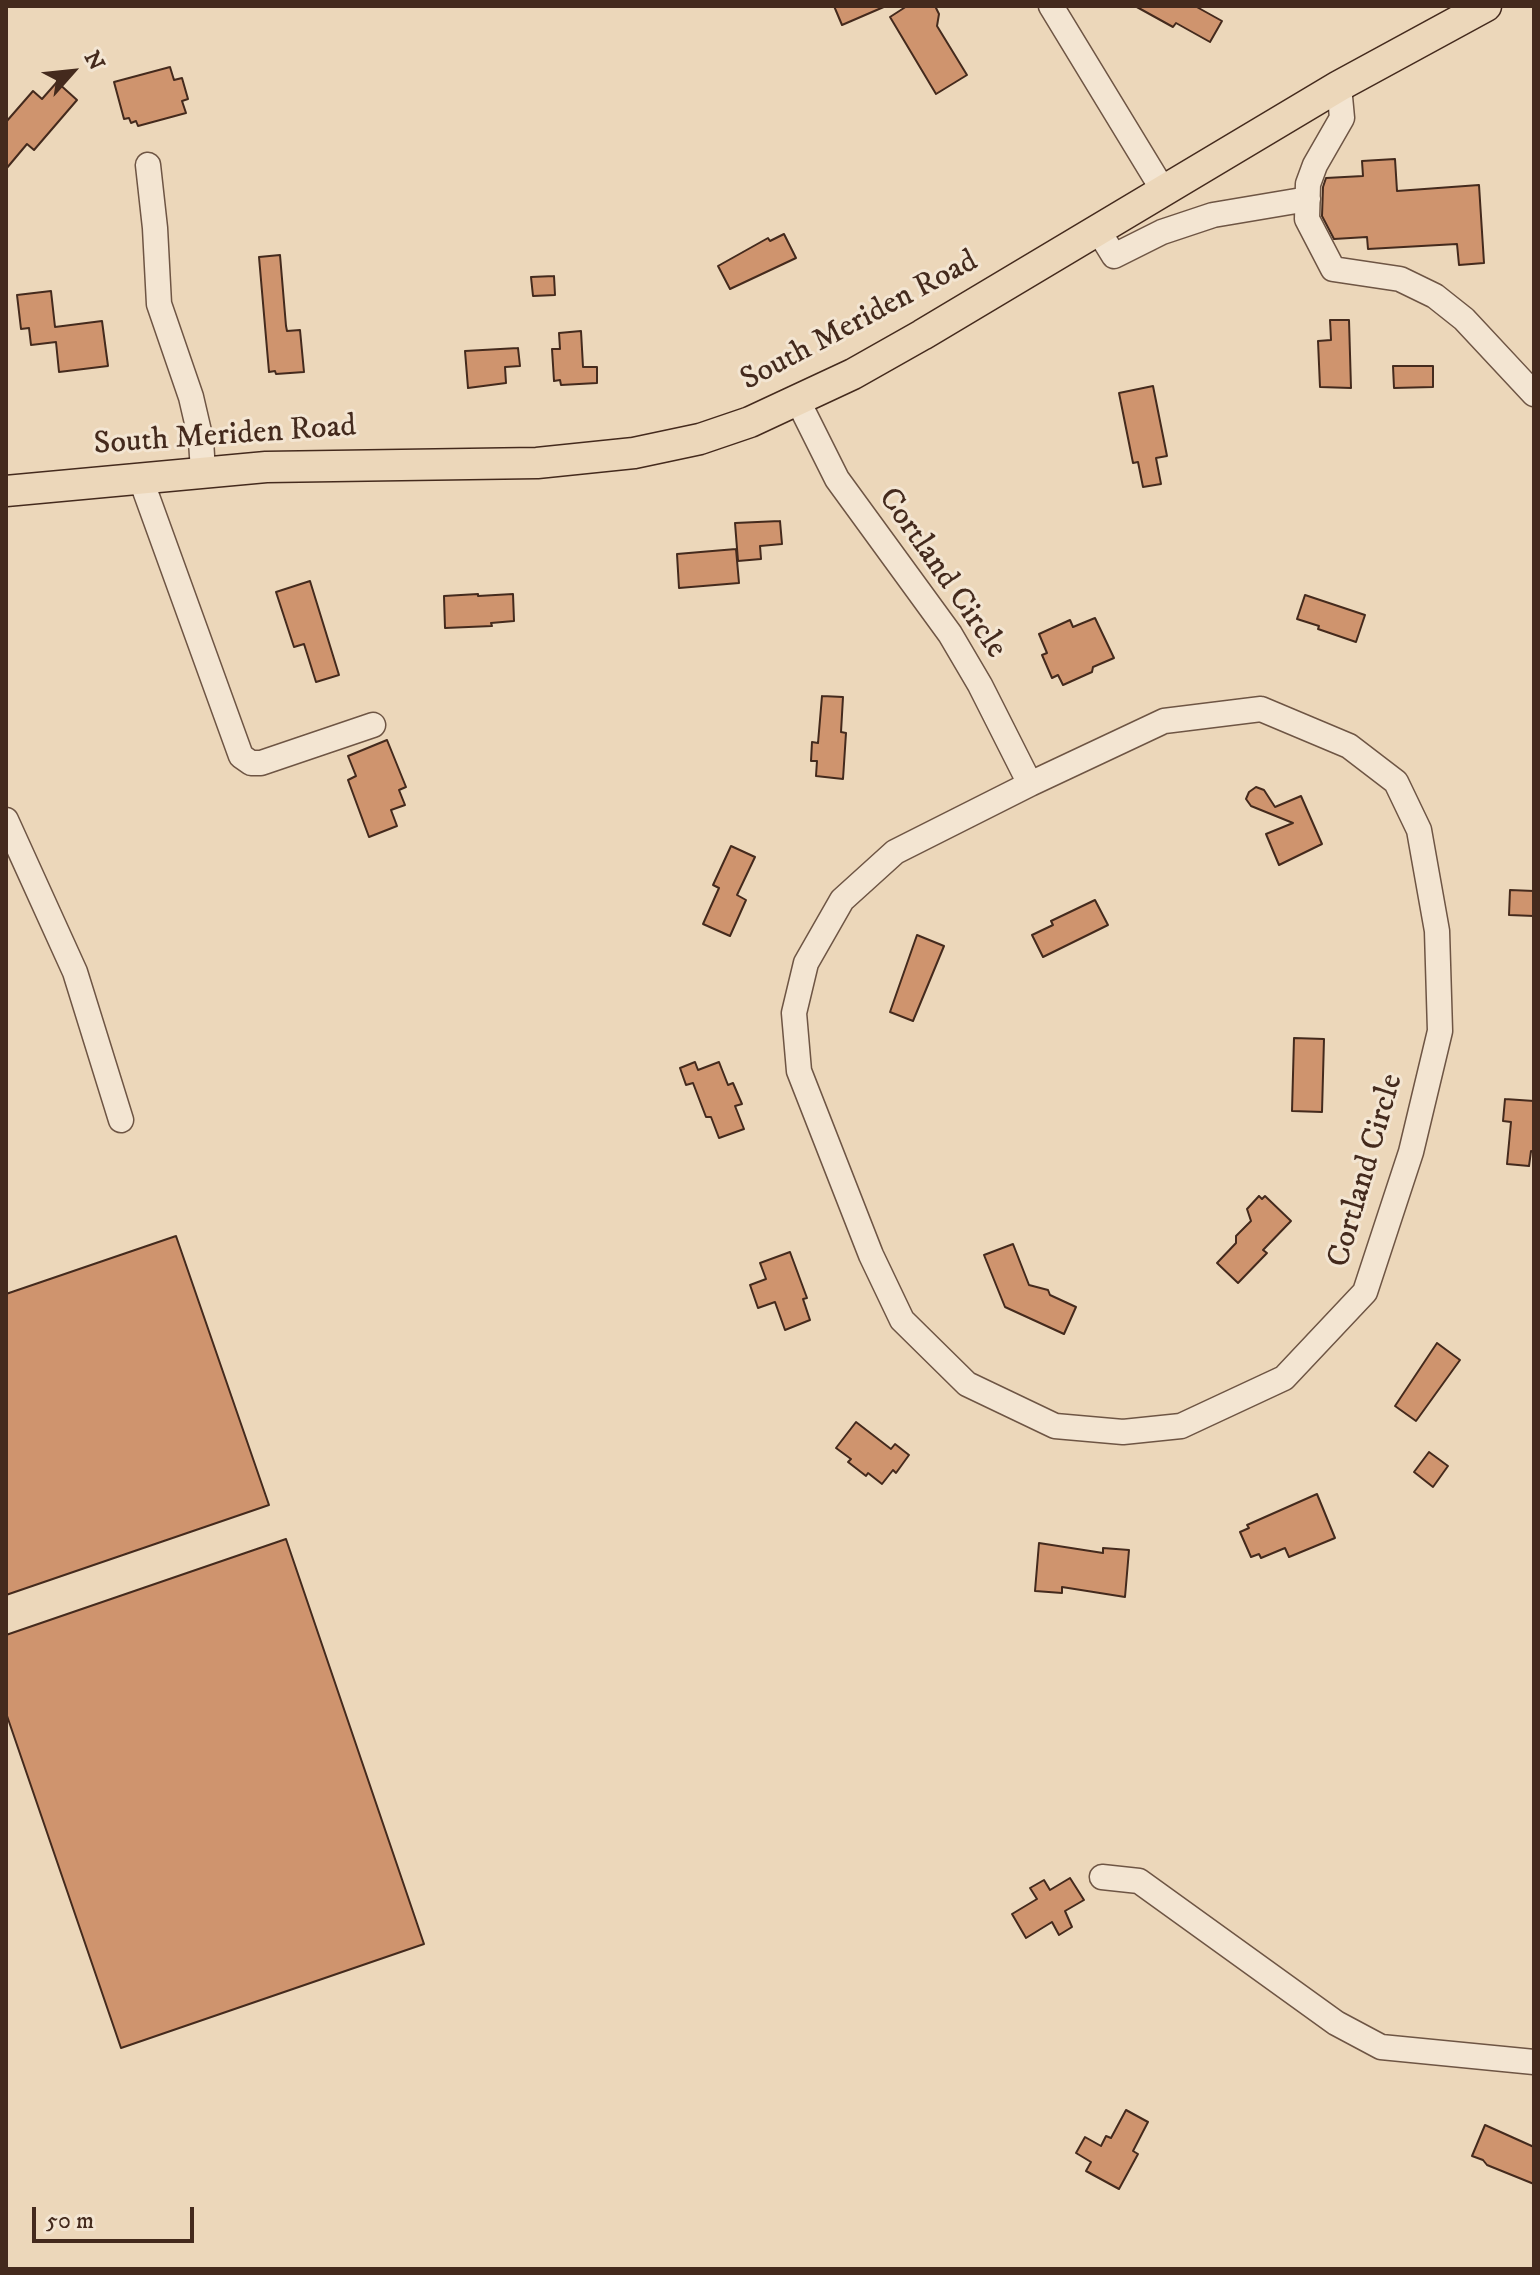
<!DOCTYPE html>
<style>
body{margin:0}
#map{position:relative;width:1540px;height:2275px;overflow:hidden;background:#ecd7ba;font-family:"IM FELL DW Pica",serif}
canvas{display:block}
.frame{position:absolute;inset:0;border:8px solid #442a1d;pointer-events:none}
.north{position:absolute;left:32px;top:32px;width:80px;height:80px;-webkit-text-stroke:6px #f3e5d2;paint-order:stroke;rotate:63deg;font-size:22px;font-weight:700;line-height:32px;text-align:center;color:#442a1d}
.north::after{content:'';display:block;margin:auto;width:28px;height:36px;background:#442a1d;clip-path:polygon(50% 0,100% 100%,50% 72%,0 100%)}
.scale{position:absolute;left:32px;top:2207px;width:162px;height:36px;box-sizing:border-box;border:4px solid #442a1d;border-top:0;padding-left:10px;font-size:24px;line-height:28px;white-space:nowrap;color:#442a1d;-webkit-text-stroke:6px #f3e5d2;paint-order:stroke}
</style>
<div id="map">
<canvas width="1540" height="2275"></canvas>
<div class="frame"></div>
<div class="north">N</div>
<div class="scale">50 m</div>
</div>
<script>
const g = document.querySelector('canvas').getContext('2d');
g.lineJoin = 'round';
function fillPath(path, color) { g.fillStyle = color; g.fill(path, 'evenodd'); }
const toPath = rows => new Path2D(rows.map(r => 'M' + r).join(''));
function strokePath(path, color, width, dash) { g.strokeStyle = color; g.lineWidth = width; g.lineCap = dash ? 'butt' : 'round'; g.setLineDash(dash || []); g.stroke(path); }
function write(font, color, halo, rows, align = 'center') {
  g.font = font + ' "IM FELL DW Pica",serif'; g.lineWidth = 6; g.setLineDash([]); g.textBaseline = 'middle'; g.strokeStyle = halo; g.fillStyle = color; for (const [text, x, y, turn = 0] of rows) {
    g.save(); g.translate(x, y); g.rotate((+turn || 0) * Math.PI / 180); g.textAlign = isNaN(turn) ? turn : align; if (halo) g.strokeText(text, 0, 0); g.fillText(text, 0, 0); g.restore();
  }
}
const building = toPath([
 [834,6,886,6,842,25,834,6],
 [907,6,935,6,939,14,937,26,967,75,936,94,890,17,907,6],
 [1135,6,1195,6,1222,21,1210,42,1176,23,1173,27,1135,6],
 [170,67,174,80,182,78,188,99,182,101,186,113,138,126,136,121,131,123,129,118,124,119,114,82,170,67],
 [57,82,77,100,34,150,27,144,6,169,6,122,33,91,42,99,57,82],
 [1395,159,1397,191,1479,185,1484,263,1459,265,1457,244,1368,249,1367,237,1334,239,1322,216,1323,187,1326,178,1363,176,1362,161,1395,159],
 [784,234,796,258,730,289,718,266,768,238,770,241,784,234],
 [280,255,286,326,287,331,300,330,304,372,276,374,275,371,269,372,259,257,280,255],
 [554,276,555,295,533,296,531,277,554,276],
 [51,291,55,327,102,321,108,366,59,372,56,342,31,345,29,328,21,329,17,295,51,291],
 [1330,320,1349,320,1351,388,1320,387,1318,341,1331,340,1330,320],
 [581,331,583,367,597,367,597,383,561,385,560,380,554,381,552,349,560,349,559,333,581,331],
 [518,348,520,366,505,367,506,383,468,388,465,351,518,348],
 [1393,366,1433,366,1433,387,1394,388,1393,366],
 [1153,386,1167,456,1156,458,1161,484,1143,487,1138,462,1133,463,1119,393,1153,386],
 [780,521,782,544,760,546,761,559,738,561,735,523,780,521],
 [736,549,739,583,679,588,677,554,736,549],
 [310,581,339,675,316,682,304,644,294,647,276,592,310,581],
 [478,594,478,596,513,594,514,621,491,623,492,626,445,628,444,596,478,594],
 [1305,595,1365,615,1356,642,1318,629,1319,626,1297,619,1305,595],
 [1095,618,1114,658,1093,667,1092,672,1063,685,1058,675,1052,678,1042,655,1047,653,1039,634,1070,620,1073,627,1095,618],
 [822,696,843,697,841,732,846,733,843,779,816,776,817,761,811,761,812,742,818,743,822,696],
 [387,740,406,787,399,790,405,805,391,810,397,826,369,837,348,780,356,776,348,756,387,740],
 [1256,787,1264,790,1275,807,1301,796,1322,844,1279,865,1266,834,1293,823,1251,806,1246,799,1249,792,1256,787],
 [731,846,755,857,737,895,746,900,730,936,703,924,719,888,713,885,731,846],
 [1510,890,1534,891,1534,916,1509,915,1510,890],
 [1095,900,1108,925,1043,957,1032,935,1053,925,1051,921,1095,900],
 [917,935,944,946,913,1021,890,1012,917,935],
 [1294,1038,1324,1039,1322,1112,1292,1111,1294,1038],
 [695,1062,698,1070,719,1062,728,1085,733,1083,742,1104,735,1106,744,1129,719,1138,711,1117,706,1117,693,1083,686,1085,680,1068,695,1062],
 [1505,1099,1534,1101,1534,1152,1531,1151,1529,1166,1507,1164,1511,1122,1503,1121,1505,1099],
 [1259,1196,1262,1199,1265,1196,1291,1221,1263,1250,1267,1253,1238,1283,1217,1263,1236,1243,1236,1236,1251,1221,1247,1209,1259,1196],
 [176,1236,269,1505,6,1595,6,1294,176,1236],
 [1013,1244,1029,1285,1048,1290,1050,1295,1076,1307,1064,1334,1005,1307,984,1255,1013,1244],
 [790,1252,807,1298,803,1299,810,1320,785,1330,775,1302,758,1308,750,1285,766,1279,760,1263,790,1252],
 [1437,1343,1460,1360,1416,1421,1395,1406,1437,1343],
 [856,1422,891,1449,895,1444,909,1455,896,1473,893,1470,882,1484,868,1473,866,1476,848,1462,851,1459,836,1448,856,1422],
 [1429,1452,1448,1466,1433,1487,1414,1472,1429,1452],
 [1317,1494,1335,1538,1289,1557,1285,1548,1261,1558,1259,1554,1251,1557,1240,1532,1249,1528,1247,1525,1317,1494],
 [286,1539,424,1944,121,2048,6,1713,6,1635,286,1539],
 [1039,1543,1103,1553,1103,1548,1129,1550,1125,1597,1062,1587,1062,1593,1035,1591,1039,1543],
 [1070,1878,1084,1900,1065,1911,1072,1927,1059,1935,1052,1922,1026,1938,1012,1914,1037,1899,1030,1888,1044,1880,1050,1890,1070,1878],
 [1126,2110,1148,2122,1133,2151,1138,2154,1119,2189,1086,2171,1091,2162,1076,2153,1085,2137,1101,2146,1106,2136,1111,2138,1126,2110],
 [1485,2125,1534,2147,1534,2184,1487,2165,1483,2160,1472,2156,1485,2125]
]);
fillPath(building, '#cf946e');
strokePath(building, '#442a1d', 2);
const minor = toPath([
 [1051,6,1163,190],
 [1339,86,1342,118,1315,165,1308,184,1307,219,1333,269,1400,279,1435,296,1464,319,1534,394],
 [148,165,155,228,159,304,191,397,201,440,203,472],
 [1098,230,1114,256,1162,232,1213,215,1308,199],
 [798,401,837,479,950,634,980,685,1030,784],
 [140,477,241,756,251,763,261,763,373,725],
 [1261,709,1349,746,1396,782,1419,830,1437,931,1440,1031,1411,1152,1365,1292,1284,1378,1181,1426,1123,1432,1055,1426,967,1384,902,1320,871,1255,799,1071,794,1013,806,963,842,900,895,852,1030,784,1164,721,1261,709],
 [6,820,75,972,121,1120],
 [1102,1877,1139,1881,1336,2023,1381,2047,1534,2062]
]);
const major = toPath([
 [6,491,266,467,537,463,634,453,700,439,750,422,853,374,922,335,1339,86,1486,6]
]);
strokePath(minor, '#6e5544', 27);
strokePath(major, '#442a1d', 33);
strokePath(minor, '#f3e5d2', 24);
strokePath(major, '#ecd7ba', 30);
write('32px', '#442a1d', '#f3e5d2', [
 ["South Meriden Road",860,322,-28],
 ["South Meriden Road",225,437,-4],
 ["Cortland Circle",941,574,55],
 ["Cortland Circle",1367,1171,-74]
]);
</script>
